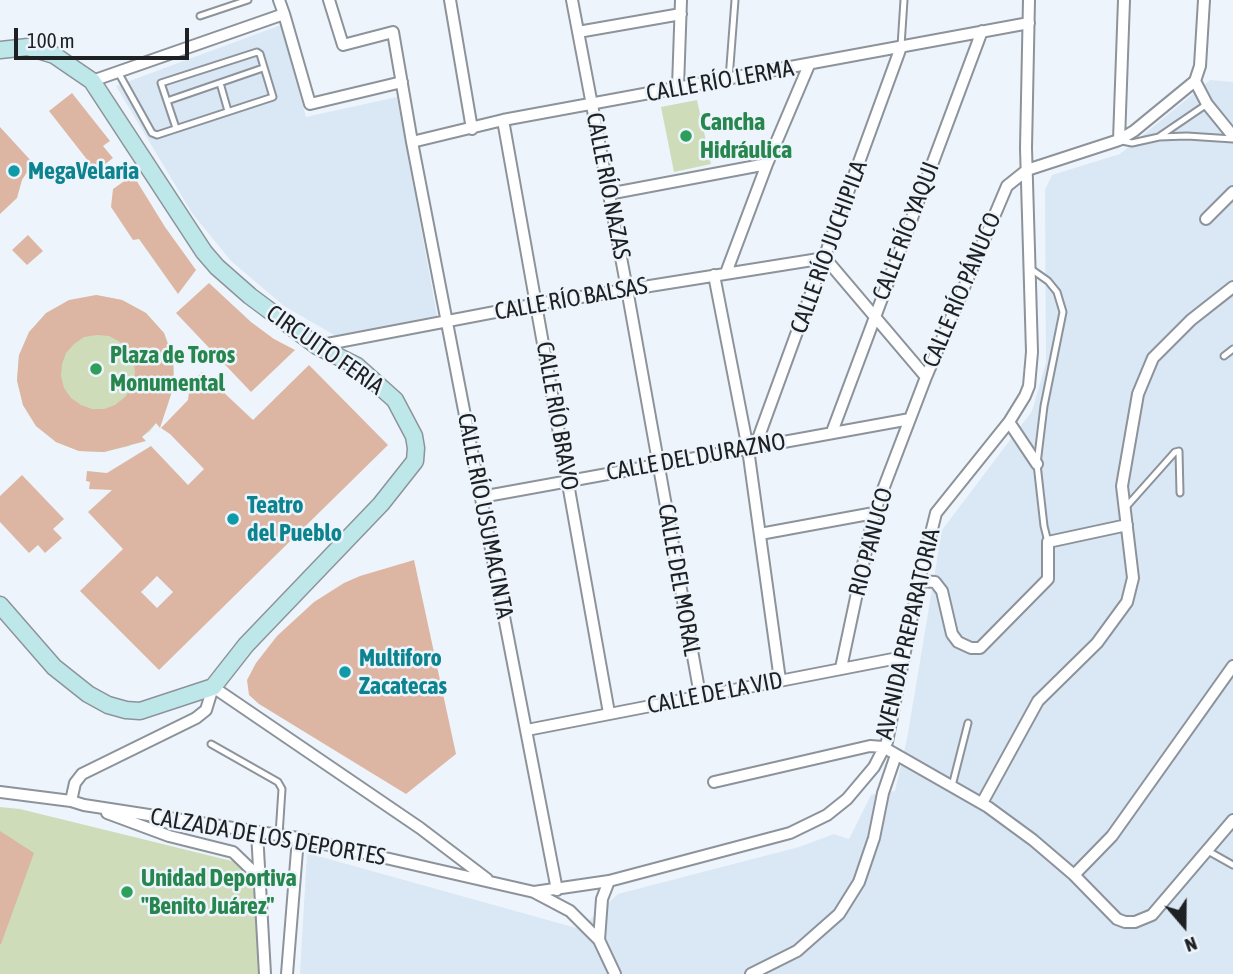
<!DOCTYPE html>
<meta charset="utf-8">
<style>
body{margin:0}
#map{position:relative;width:1233px;height:974px;overflow:hidden;background:#edf4fc;font-family:"Asap Condensed",sans-serif}
canvas{display:block}
.north{position:absolute;left:1149px;top:890px;width:70px;height:70px;-webkit-text-stroke:5px #edf4fc;paint-order:stroke;rotate:160deg;font-size:19px;font-weight:700;line-height:28px;text-align:center;color:#1e2123}
.north::after{content:'';display:block;margin:auto;width:24px;height:32px;background:#1e2123;clip-path:polygon(50% 0,100% 100%,50% 72%,0 100%)}
.scale{position:absolute;left:14px;top:28px;width:175px;height:32px;box-sizing:border-box;border:4px solid #1e2123;border-top:0;padding-left:9px;font-size:21px;line-height:24px;white-space:nowrap;color:#1e2123;-webkit-text-stroke:5px #edf4fc;paint-order:stroke}
</style>
<div id="map">
<canvas width="1233" height="974"></canvas>
<div class="north">N</div>
<div class="scale">100 m</div>
</div>
<script>
const g = document.querySelector('canvas').getContext('2d');
g.lineJoin = 'round';
function fillPath(path, color) { g.fillStyle = color; g.fill(path, 'evenodd'); }
const toPath = rows => new Path2D(rows.map(r => 'M' + r).join(''));
function strokePath(path, color, width, dash) { g.strokeStyle = color; g.lineWidth = width; g.lineCap = dash ? 'butt' : 'round'; g.setLineDash(dash || []); g.stroke(path); }
function write(font, color, halo, rows, align = 'center') {
  g.font = font + ' "Asap Condensed",sans-serif'; g.lineWidth = 5; g.setLineDash([]); g.textBaseline = 'middle'; g.strokeStyle = halo; g.fillStyle = color; for (const [text, x, y, turn = 0] of rows) {
    g.save(); g.translate(x, y); g.rotate((+turn || 0) * Math.PI / 180); g.textAlign = isNaN(turn) ? turn : align; if (halo) g.strokeText(text, 0, 0); g.fillText(text, 0, 0); g.restore();
  }
}
fillPath(toPath([
 [281,25,306,117,397,97,437,316,336,336,284,306,231,261,192,213,116,86],
 [1210,80,1233,82,1233,974,300,974,307,853,580,929,618,894,799,847,834,834,849,839,871,795,895,791,907,739,942,530,1032,411,1046,363,1045,190,1052,175,1120,154]
]), '#dae7f4');
fillPath(toPath([
 [697,100,711,164,674,172,661,107],
 [96,295,122,300,146,313,164,333,173,358,174,385,166,410,150,431,129,446,104,452,79,451,56,442,36,426,23,405,17,381,19,355],
 [0,807,20,809,244,864,248,872,256,898,259,974,0,974]
]), '#cedcba');
fillPath(toPath([
 [72,93,110,141,103,146,113,158,96,171,49,111],
 [0,127,33,163,22,180,17,198,0,214],
 [133,175,165,227,196,270,178,294,139,239,133,240,111,207,113,189],
 [28,235,43,251,27,265,12,250],
 [209,283,251,322,274,339,295,350,251,392,176,313],
 [96,295,122,300,146,313,164,333,173,358,174,385,160,428,156,423,142,437,146,441,104,452,79,451,56,442,36,426,23,405,17,380,19,355,29,332,46,313,69,300],
 [97,335,109,336,120,342,129,351,134,362,135,374,132,387,125,397,115,405,104,409,92,409,81,405,71,398,64,388,61,376,62,364,66,353,74,344,84,337],
 [309,365,388,445,159,670,80,591,123,549,88,512,112,490,89,489,90,482,86,481,87,471,107,473,151,446,188,485,204,469,170,434,161,428,188,400,190,385,202,372,253,420],
 [157,576,173,592,157,608,141,592],
 [22,475,64,519,53,529,62,538,45,553,38,545,29,553,0,522,0,496],
 [414,560,456,754,406,794,259,704,249,695,247,680,256,663,277,636,314,602,344,583,360,576],
 [0,831,34,853,1,944,0,944]
]), '#dcb6a3');
const lane = toPath([
 [200,16,248,0],
 [901,46,904,0],
 [118,72,152,133,157,135,273,97,260,54,257,52,161,83,176,128],
 [729,79,735,0],
 [220,83,228,111],
 [167,101,263,68],
 [1160,136,1207,104],
 [1122,141,1132,143,1159,137,1187,136,1233,139],
 [1031,269,1048,281,1057,292,1063,312,1044,406,1037,464,1044,526,1048,542],
 [1224,356,1233,349],
 [1126,507,1175,452,1179,451,1180,493],
 [211,744,278,782,282,789,279,835],
 [952,786,968,723],
 [1208,851,1233,865]
]);
const street = toPath([
 [279,0,284,14],
 [329,0,343,45,393,32,412,142,557,890],
 [450,0,472,129],
 [572,0,627,289,700,695],
 [578,32,681,14],
 [92,81,284,14,310,104,402,82],
 [1195,81,1200,66,1204,0],
 [1195,81,1207,104,1233,136],
 [678,87,681,0],
 [503,120,609,713],
 [1119,140,1124,0],
 [412,142,503,120,1029,23],
 [608,194,767,164],
 [1206,219,1233,192],
 [726,273,767,164,809,65],
 [714,275,748,449,780,680],
 [317,346,537,304,825,258,926,377],
 [1009,422,1037,464],
 [832,432,982,31],
 [755,447,901,47],
 [481,497,910,419],
 [760,534,874,513],
 [919,581,935,582,942,591,952,634,958,642,971,648,980,648,1048,579,1048,542,1127,525],
 [841,668,874,513,926,377,1007,186,1027,170,1119,140,1134,131,1195,81],
 [527,730,903,657],
 [714,782,870,746,883,747,988,807,1033,840,1074,875,1117,919,1125,922,1135,922,1152,915,1233,820],
 [0,792,71,801,84,805,298,838,534,892,570,911,599,940,615,974],
 [71,801,75,783,82,774,196,718,206,710,213,687,420,828,487,879],
 [982,803,1038,701,1097,643,1127,602,1133,578,1122,486,1138,394,1153,358,1191,320,1233,287],
 [107,813,169,836,233,852,260,878],
 [257,832,265,974],
 [1074,875,1112,836,1233,666],
 [534,892,609,881,790,833,827,815,847,799,874,767,887,742,919,581,936,513,1009,422,1025,396,1029,386,1032,352,1026,148,1029,0],
 [599,940,602,899,609,881],
 [287,974,298,838],
 [751,974,797,951,839,914,859,882,874,838,883,793,896,755]
]);
const secondary = toPath([
 [0,50,28,47,54,55,92,81,204,252,217,267,250,296,317,346,357,366,395,400,414,436,416,448,415,461,381,504,246,645,213,687,140,711,126,710,108,705,88,694,54,667,0,605]
]);
strokePath(lane, '#8d939a', 9);
strokePath(street, '#8d939a', 14);
strokePath(secondary, '#8d939a', 19);
strokePath(lane, '#fff', 5);
strokePath(street, '#fff', 10);
strokePath(secondary, '#bee7ea', 16);
for (const [x, y, r, color] of [
 [686,136,7,"#2e9e5b"],
 [14,171,7,"#0f9aa8"],
 [96,369,7,"#2e9e5b"],
 [233,519,7,"#0f9aa8"],
 [345,672,7,"#0f9aa8"],
 [127,892,7,"#2e9e5b"]
]) { const dot = new Path2D(); dot.arc(x, y, r, 0, 2 * Math.PI); g.fillStyle = color; g.fill(dot); strokePath(dot, '#edf4fc', 2.5); }
write('24px', '#1e2123', '#edf4fc', [
 ["CALLE RÍO LERMA",720,81,-10],
 ["CALLE RÍO NAZAS",608,186,79],
 ["CALLE RÍO YAQUI",906,231,-69],
 ["CALLE RÍO JUCHIPILA",829,247,-70],
 ["CALLE RÍO PÁNUCO",962,290,-67],
 ["CALLE RÍO BALSAS",571,299,-10],
 ["CIRCUITO FERIA",325,350,35],
 ["CALLE RÍO BRAVO",557,416,80],
 ["CALLE DEL DURAZNO",696,457,-10],
 ["CALLE RÍO USUMACINTA",485,516,79],
 ["RIO PANUCO",871,542,-75],
 ["CALLE DEL MORAL",679,580,80],
 ["AVENIDA PREPARATORIA",908,634,-77],
 ["CALLE DE LA VID",715,693,-11],
 ["CALZADA DE LOS DEPORTES",268,837,10]
]);
write('bold 24px', '#27864d', '#edf4fc', [
 ["Cancha",700,122],
 ["Hidráulica",700,150],
 ["Plaza de Toros",110,355],
 ["Monumental",110,383],
 ["Unidad Deportiva",141,878],
 ["\"Benito Juárez\"",141,906]
], 'left');
write('bold 24px', '#0d838f', '#edf4fc', [
 ["MegaVelaria",28,171],
 ["Teatro",247,505],
 ["del Pueblo",247,533],
 ["Multiforo",359,658],
 ["Zacatecas",359,686]
], 'left');
</script>
